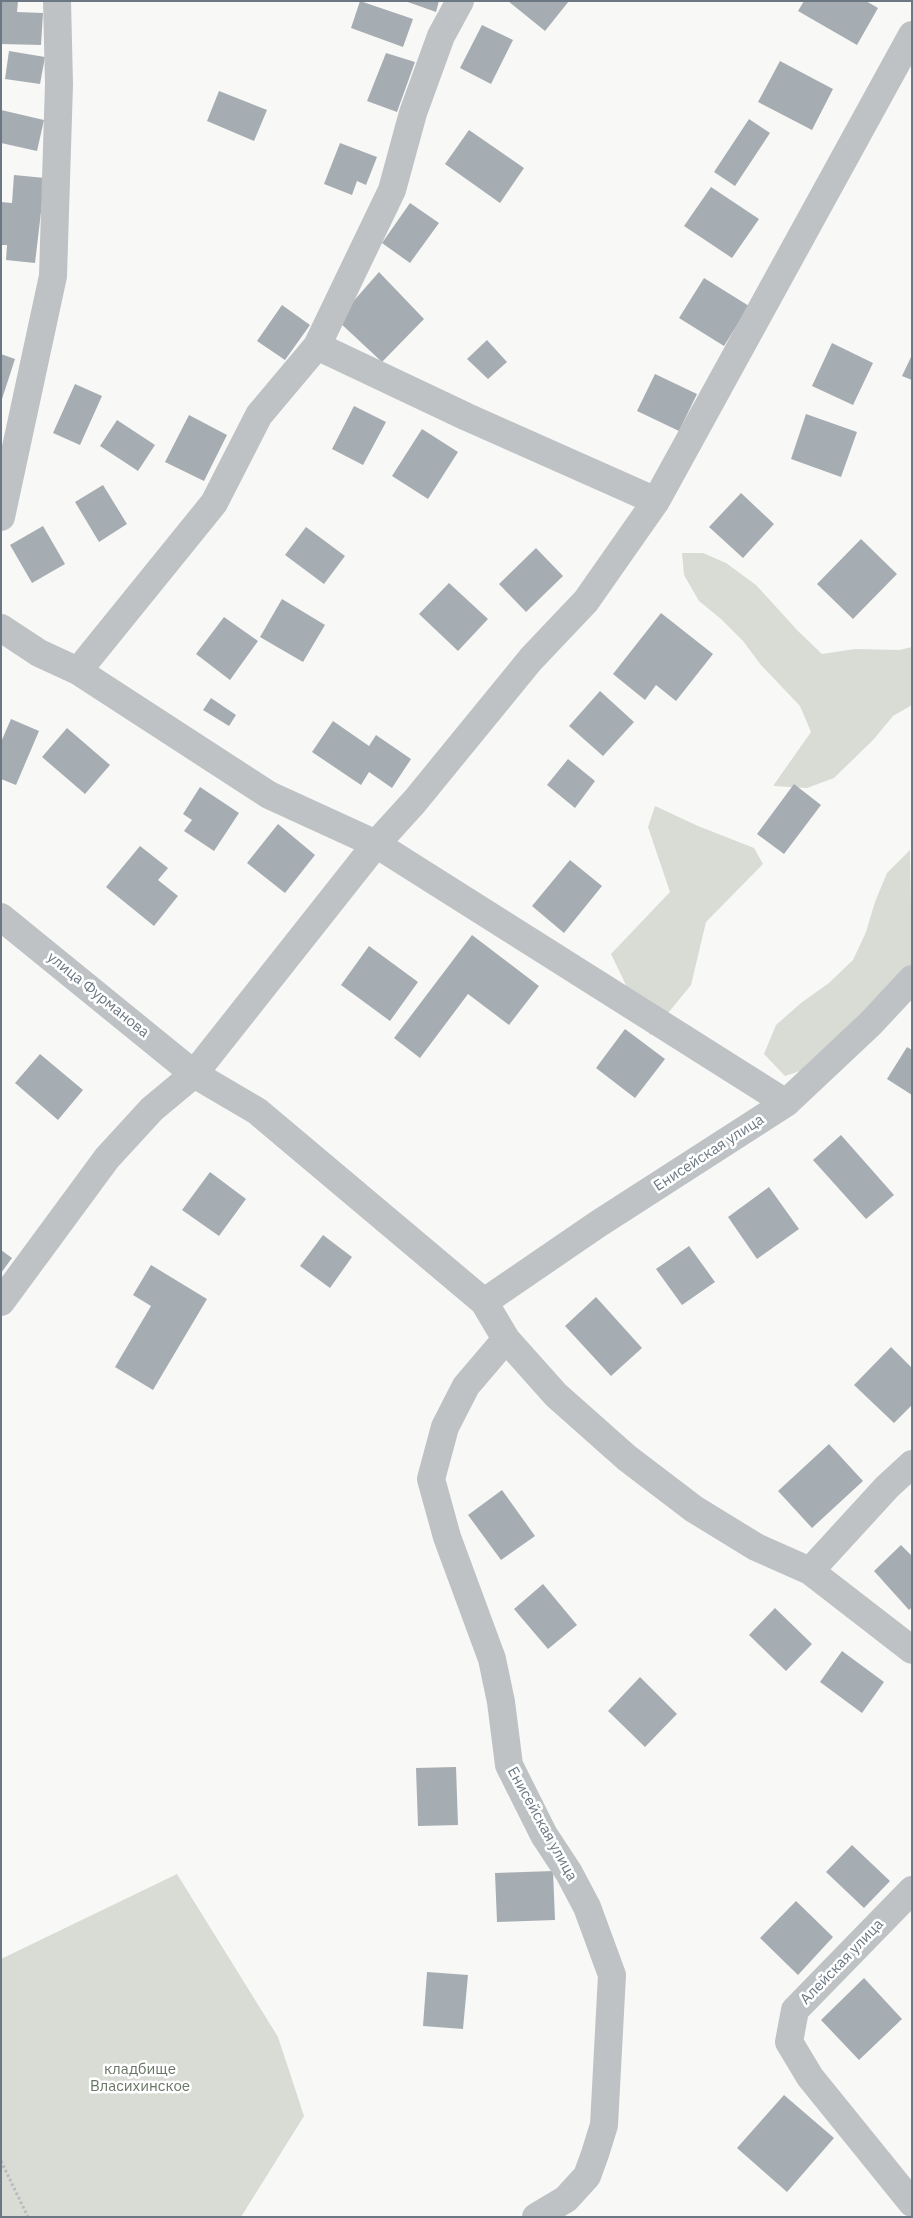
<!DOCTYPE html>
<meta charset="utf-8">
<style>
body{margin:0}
#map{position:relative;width:913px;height:2218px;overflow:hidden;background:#f8f8f6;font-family:"IBM Plex Sans",sans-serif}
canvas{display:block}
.frame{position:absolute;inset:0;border:2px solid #6b7883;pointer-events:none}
</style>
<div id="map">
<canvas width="913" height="2218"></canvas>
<div class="frame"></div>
</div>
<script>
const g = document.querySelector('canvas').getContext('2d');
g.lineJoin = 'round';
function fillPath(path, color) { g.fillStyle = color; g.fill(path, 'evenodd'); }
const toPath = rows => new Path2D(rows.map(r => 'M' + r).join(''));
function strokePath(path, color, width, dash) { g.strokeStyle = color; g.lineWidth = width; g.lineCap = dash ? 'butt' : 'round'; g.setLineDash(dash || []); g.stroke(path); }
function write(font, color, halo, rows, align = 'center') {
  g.font = font + ' "IBM Plex Sans",sans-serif'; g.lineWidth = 5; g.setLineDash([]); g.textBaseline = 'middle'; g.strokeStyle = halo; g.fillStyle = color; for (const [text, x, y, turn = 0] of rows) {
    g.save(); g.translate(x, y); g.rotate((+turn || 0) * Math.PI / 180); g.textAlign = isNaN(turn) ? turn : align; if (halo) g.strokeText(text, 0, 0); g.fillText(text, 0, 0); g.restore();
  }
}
fillPath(toPath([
 [682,553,703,553,726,563,756,585,798,631,822,654,855,649,899,650,912,647,912,705,893,716,874,739,834,778,807,788,773,786,811,732,800,706,761,665,743,641,721,619,699,601,684,575],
 [655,806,698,826,754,848,763,864,706,922,691,985,650,1035,611,954,670,892,648,827],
 [910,850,912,965,901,984,812,1067,785,1076,764,1054,776,1025,801,1003,829,983,853,960,866,932,875,902,887,873],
 [177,1874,278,2037,304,2116,241,2217,1,2217,1,1959]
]), '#d8dcd5');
fillPath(toPath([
 [1,1,18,1,17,12,43,13,41,45,1,44],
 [360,1,413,19,403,47,351,28],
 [405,1,439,1,436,12],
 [508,1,569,1,545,31],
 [804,1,866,1,878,8,857,45,798,11],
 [482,25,513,40,491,84,460,68],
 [9,51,45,57,40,84,5,79],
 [386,53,415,62,397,112,367,101],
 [780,61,833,89,812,130,758,102],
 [219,91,267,110,254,141,207,121],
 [1,110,44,120,37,151,1,143],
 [749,119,770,133,735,186,714,172],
 [469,130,524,168,500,203,445,164],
 [340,143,377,157,366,185,357,181,352,195,324,184],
 [14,175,45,178,35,263,6,260,7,245,1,245,1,202,12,203],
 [711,187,759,219,732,258,684,226],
 [410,203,439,223,410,263,382,243],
 [379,272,424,319,382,362,337,320],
 [704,278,749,306,724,346,679,318],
 [282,305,310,325,285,360,257,341],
 [487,340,507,362,488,379,467,359],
 [832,343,873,363,853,405,812,386],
 [1,354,15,359,2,399,1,399],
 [912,355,912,380,902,376],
 [655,374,697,394,679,431,637,411],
 [75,384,102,396,80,445,53,433],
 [354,406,386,422,363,465,332,449],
 [806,414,857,432,841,477,791,459],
 [189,415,227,435,204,481,165,462],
 [117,420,155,445,138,471,100,446],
 [422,429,458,452,428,499,392,476],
 [103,485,127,524,99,542,75,502],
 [741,493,774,524,743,558,709,527],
 [43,526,65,564,32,583,10,545],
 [306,527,345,556,324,584,285,555],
 [861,539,897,574,853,619,817,584],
 [536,548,563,576,526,612,499,584],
 [449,583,488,619,458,651,419,614],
 [282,599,325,625,303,662,260,637],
 [661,613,713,654,676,701,656,685,645,700,613,674],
 [224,617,258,641,230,680,196,654],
 [600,691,634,722,603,756,569,726],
 [211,698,236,715,229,726,203,710],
 [11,719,39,731,16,785,1,779,1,742],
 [333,721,369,746,376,735,411,759,392,788,369,772,361,785,312,752],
 [67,728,110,765,85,794,42,757],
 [568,759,595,781,575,808,547,785],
 [794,784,821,805,784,854,757,834],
 [200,787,239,813,214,851,184,831,192,820,183,814],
 [278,824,315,855,285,893,247,863],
 [140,846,168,868,158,880,178,896,154,926,106,887],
 [570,860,602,886,564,933,532,906],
 [472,935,539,986,509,1025,468,994,420,1058,394,1038],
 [369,946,418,982,390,1021,341,985],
 [625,1029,665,1059,635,1098,596,1068],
 [907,1047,912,1050,912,1095,887,1079],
 [40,1054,83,1090,58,1120,15,1083],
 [841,1135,894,1195,866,1219,813,1160],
 [210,1172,246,1199,219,1236,182,1210],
 [769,1187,799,1229,757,1259,728,1217],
 [323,1235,352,1257,330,1288,300,1266],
 [689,1246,715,1282,682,1305,656,1269],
 [1,1250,12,1258,1,1273],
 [151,1265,207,1299,153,1390,115,1367,151,1306,133,1295],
 [596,1297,642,1348,611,1376,565,1326],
 [891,1347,912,1368,912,1405,894,1423,854,1385],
 [829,1444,863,1481,812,1528,778,1491],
 [502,1490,535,1536,501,1560,468,1515],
 [901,1545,912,1556,912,1607,909,1610,874,1571],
 [543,1584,577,1625,548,1649,514,1609],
 [775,1608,812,1644,786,1671,749,1635],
 [842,1651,884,1682,862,1713,820,1682],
 [640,1677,677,1714,645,1747,608,1711],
 [456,1767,458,1825,418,1826,416,1768],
 [852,1845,890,1881,864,1908,826,1872],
 [553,1871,555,1920,497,1922,495,1873],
 [796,1901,833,1937,798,1975,760,1938],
 [427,1972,468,1975,463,2029,423,2026],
 [864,1978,902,2019,859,2060,821,2020],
 [784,2095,834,2138,787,2192,737,2148]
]), '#a6adb2');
strokePath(toPath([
 [1,2161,28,2217]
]), '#b8bbbe', 3, [2.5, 2.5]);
strokePath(toPath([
 [317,346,467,417,656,501],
 [1,517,53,276,59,84,57,1],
 [1,628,39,653,78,671,269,795,376,844,786,1103],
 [78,671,214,503,259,415,317,346,392,190,413,113,441,36,460,1],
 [1,917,194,1074,376,844,415,801,531,659,586,601,656,501,912,35],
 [1,1302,107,1158,152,1109,194,1074,257,1111,484,1302,506,1339,556,1395,627,1458,694,1509,756,1547,810,1571,912,1650],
 [484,1302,598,1224,786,1103,871,1023,912,979],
 [506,1339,466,1386,445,1427,431,1479,447,1537,492,1659,501,1702,509,1765,544,1835,569,1873,587,1907,612,1975,604,2125,595,2154,587,2176,566,2199,536,2217],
 [810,1571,887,1487,912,1464],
 [912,1890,795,2010,789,2042,810,2077,912,2203]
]), '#bec2c5', 28);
write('15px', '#6b7883', '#fff', [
 ["улица Фурманова",98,995,39],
 ["Енисейская улица",709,1153,-33],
 ["Енисейская улица",542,1824,61],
 ["Алейская улица",842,1962,-46]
]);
write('15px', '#687665', '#fff', [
 ["кладбище",140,2070],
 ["Власихинское",140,2087]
]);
</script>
